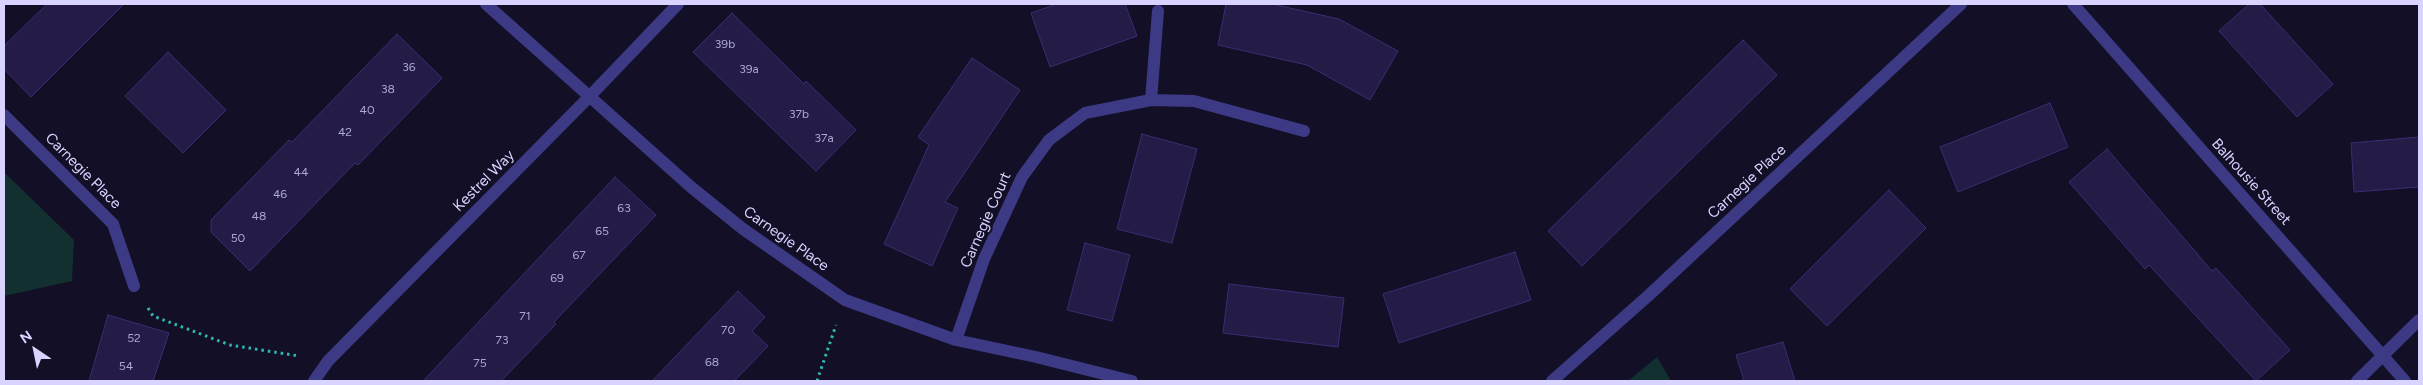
<!DOCTYPE html>
<style>
body{margin:0}
#map{position:relative;width:2423px;height:385px;overflow:hidden;background:#130f26;font-family:Figtree,sans-serif}
canvas{display:block}
.frame{position:absolute;inset:0;border:5px solid #d9d4ff;pointer-events:none}
.north{position:absolute;left:10px;top:325px;width:50px;height:50px;-webkit-text-stroke:4px #130f26;paint-order:stroke;rotate:326deg;font-size:14px;font-weight:700;line-height:20px;text-align:center;color:#d9d4ff}
.north::after{content:'';display:block;margin:auto;width:18px;height:22px;background:#d9d4ff;clip-path:polygon(50% 0,100% 100%,50% 72%,0 100%)}
</style>
<div id="map">
<canvas width="2423" height="385"></canvas>
<div class="frame"></div>
<div class="north">N</div>
</div>
<script>
const g = document.querySelector('canvas').getContext('2d');
g.lineJoin = 'round';
function fillPath(path, color) { g.fillStyle = color; g.fill(path, 'evenodd'); }
const toPath = rows => new Path2D(rows.map(r => 'M' + r).join(''));
function strokePath(path, color, width, dash) { g.strokeStyle = color; g.lineWidth = width; g.lineCap = dash ? 'butt' : 'round'; g.setLineDash(dash || []); g.stroke(path); }
function write(font, color, halo, rows, align = 'center') {
  g.font = font + ' Figtree,sans-serif'; g.lineWidth = 4.5; g.setLineDash([]); g.textBaseline = 'middle'; g.strokeStyle = halo; g.fillStyle = color; for (const [text, x, y, turn = 0] of rows) {
    g.save(); g.translate(x, y); g.rotate((+turn || 0) * Math.PI / 180); g.textAlign = isNaN(turn) ? turn : align; if (halo) g.strokeText(text, 0, 0); g.fillText(text, 0, 0); g.restore();
  }
}
fillPath(toPath([
 [4,172,74,240,72,281,4,296],
 [1657,357,1671,381,1628,381]
]), '#12302f');
const building = toPath([
 [47,4,124,4,31,97,4,69,4,46,47,4],
 [1057,4,1125,4,1137,36,1050,67,1031,13,1057,4],
 [1226,4,1272,4,1339,19,1398,51,1370,100,1307,65,1218,45,1226,4],
 [2249,4,2260,4,2333,84,2297,117,2219,31,2249,4],
 [732,13,804,84,806,81,856,130,816,171,693,52,732,13],
 [397,34,442,78,358,165,355,163,250,271,211,232,211,220,289,140,292,142,397,34],
 [1743,40,1777,75,1582,266,1548,231,1743,40],
 [168,52,226,110,183,153,125,96,168,52],
 [972,58,1020,90,945,202,958,208,932,266,884,244,929,145,918,137,972,58],
 [2050,103,2068,147,1958,192,1940,147,2050,103],
 [1142,134,1197,149,1172,243,1117,229,1142,134],
 [2419,137,2419,187,2354,192,2351,143,2419,137],
 [2107,149,2212,271,2216,268,2290,350,2256,381,2149,265,2145,269,2069,182,2107,149],
 [615,177,656,215,554,322,556,324,501,381,423,381,615,177],
 [1889,190,1926,228,1827,326,1790,289,1889,190],
 [1085,243,1130,255,1112,321,1067,310,1085,243],
 [1515,252,1531,300,1399,343,1383,294,1515,252],
 [1229,284,1344,298,1338,347,1223,333,1229,284],
 [738,291,765,317,752,331,768,346,745,370,734,381,652,381,738,291],
 [108,315,169,333,153,381,89,381,108,315],
 [1783,342,1795,381,1744,381,1736,355,1783,342]
]);
fillPath(building, '#241b47');
strokePath(building, '#3b2d73', 1);
strokePath(toPath([
 [148,308,153,316,230,345,299,356],
 [817,381,836,325]
]), '#2fb8b0', 3, [2.5, 4]);
strokePath(toPath([
 [486,4,691,187,743,229,845,300,956,340,1036,357,1132,381],
 [2073,4,2405,381],
 [1151,100,1158,11],
 [4,115,113,224,134,286],
 [956,340,984,259,1022,177,1049,140,1085,113,1151,100,1194,101,1304,131],
 [314,381,328,361,589,97,678,4],
 [1552,381,1648,296,1961,4],
 [2357,381,2419,320]
]), '#3d3a85', 12);
write('12px', '#aca6d1', null, [
 ["39b",725,44],
 ["36",409,67],
 ["39a",749,69],
 ["38",388,89],
 ["40",367,110],
 ["37b",799,114],
 ["42",345,132],
 ["37a",824,138],
 ["44",301,172],
 ["46",280,194],
 ["63",624,208],
 ["48",259,216],
 ["65",602,231],
 ["50",238,238],
 ["67",579,255],
 ["69",557,278],
 ["71",525,316],
 ["70",728,330],
 ["52",134,338],
 ["73",502,340],
 ["68",712,362],
 ["75",480,363],
 ["54",126,366]
]);
write('15px', '#d9d4ff', '#130f26', [
 ["Carnegie Place",83,171,45],
 ["Kestrel Way",484,181,-45],
 ["Carnegie Place",1747,182,-43],
 ["Balhousie Street",2251,182,48],
 ["Carnegie Court",986,220,-66],
 ["Carnegie Place",786,239,35]
]);
</script>
